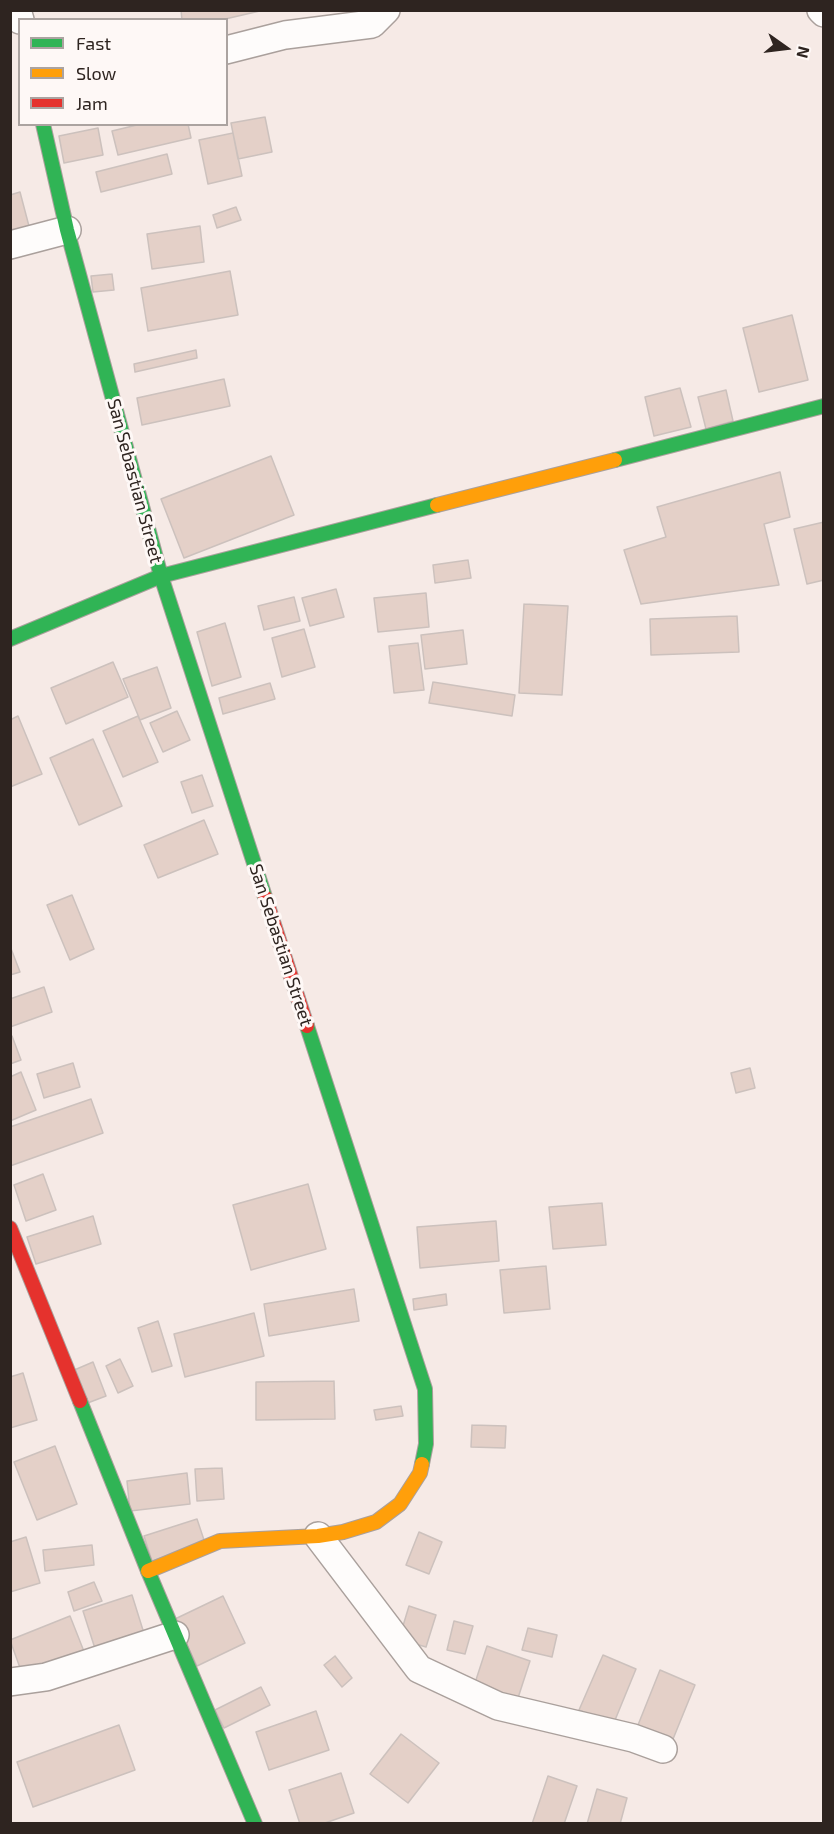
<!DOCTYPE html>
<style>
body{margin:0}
#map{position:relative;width:834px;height:1834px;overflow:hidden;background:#f6eae6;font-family:"Exo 2",sans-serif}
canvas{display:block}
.frame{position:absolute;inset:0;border:12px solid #2e2420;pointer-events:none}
.legend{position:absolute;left:18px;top:18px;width:210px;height:108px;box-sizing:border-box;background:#fef8f6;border:2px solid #aba3a0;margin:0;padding:8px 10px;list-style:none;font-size:18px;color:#2e2420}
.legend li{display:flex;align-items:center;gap:12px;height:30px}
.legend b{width:30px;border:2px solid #aba3a0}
.north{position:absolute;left:756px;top:18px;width:60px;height:60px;-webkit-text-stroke:4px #fef8f6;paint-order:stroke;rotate:104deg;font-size:16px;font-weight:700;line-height:24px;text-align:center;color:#2e2420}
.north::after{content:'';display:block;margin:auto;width:21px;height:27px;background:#2e2420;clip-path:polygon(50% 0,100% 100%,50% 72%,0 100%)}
</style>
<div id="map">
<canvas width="834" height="1834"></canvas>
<div class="frame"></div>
<ul class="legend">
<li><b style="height:8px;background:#30b455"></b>Fast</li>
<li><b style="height:8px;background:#ff9f0a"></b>Slow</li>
<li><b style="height:8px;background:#e5322d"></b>Jam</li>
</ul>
<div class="north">N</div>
</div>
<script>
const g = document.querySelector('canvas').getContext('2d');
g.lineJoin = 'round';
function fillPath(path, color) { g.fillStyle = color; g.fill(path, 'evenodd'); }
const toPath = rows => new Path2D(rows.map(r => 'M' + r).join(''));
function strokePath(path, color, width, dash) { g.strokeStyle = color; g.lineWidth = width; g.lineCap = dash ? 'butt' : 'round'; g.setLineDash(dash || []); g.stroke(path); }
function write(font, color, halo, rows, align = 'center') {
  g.font = font + ' "Exo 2",sans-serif'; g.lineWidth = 6; g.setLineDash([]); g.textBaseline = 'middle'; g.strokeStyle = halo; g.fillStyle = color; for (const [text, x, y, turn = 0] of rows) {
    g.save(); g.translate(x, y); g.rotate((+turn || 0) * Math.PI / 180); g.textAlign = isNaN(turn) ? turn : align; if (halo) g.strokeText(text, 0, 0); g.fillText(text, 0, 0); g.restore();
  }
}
const building = toPath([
 [181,10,264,10,221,20,182,20,181,10],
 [265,117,272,152,238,159,231,123,265,117],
 [141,124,188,124,191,138,118,155,112,131,141,124],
 [98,128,103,155,64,163,59,136,98,128],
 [233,133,242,176,208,184,199,140,233,133],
 [167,154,172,174,101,192,96,172,167,154],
 [20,192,30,230,10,243,10,195,20,192],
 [236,207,241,220,217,228,213,215,236,207],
 [200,226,204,262,152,269,147,234,200,226],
 [230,271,238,315,148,331,141,288,230,271],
 [112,274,114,290,93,292,91,276,112,274],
 [792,315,808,380,759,392,743,328,792,315],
 [196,350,197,358,135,372,134,364,196,350],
 [224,379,230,406,142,425,137,398,224,379],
 [680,388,691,427,654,436,645,397,680,388],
 [726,390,733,421,706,429,698,397,726,390],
 [271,456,294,515,184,558,161,499,271,456],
 [780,472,790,517,764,524,779,585,641,604,624,550,666,537,657,507,780,472],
 [824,522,824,580,807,584,794,529,824,522],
 [468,560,471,578,435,583,433,565,468,560],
 [336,589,344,617,310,626,302,598,336,589],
 [426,593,429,627,378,632,374,598,426,593],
 [294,597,300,621,264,630,258,606,294,597],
 [524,604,568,606,562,695,519,693,524,604],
 [737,616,739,652,651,655,650,619,737,616],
 [225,623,241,677,212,686,197,632,225,623],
 [304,629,315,667,282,677,272,638,304,629],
 [463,630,467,664,425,669,421,635,463,630],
 [418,643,424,690,394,693,389,646,418,643],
 [113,662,128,697,66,724,51,688,113,662],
 [157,667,171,708,140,720,123,679,157,667],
 [433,682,515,695,512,716,429,703,433,682],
 [270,683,275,699,223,714,219,698,270,683],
 [177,711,190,740,163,752,150,723,177,711],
 [18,716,42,774,10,787,10,720,18,716],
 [138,716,158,762,123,777,103,731,138,716],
 [93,739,122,806,79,825,50,758,93,739],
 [202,775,213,806,192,813,181,782,202,775],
 [204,820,218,854,158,878,144,845,204,820],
 [72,895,94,949,70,960,47,905,72,895],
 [10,946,20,972,10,975,10,946],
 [44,987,52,1012,10,1027,10,999,44,987],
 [12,1036,21,1060,10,1064,10,1037,12,1036],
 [73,1063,80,1087,44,1098,37,1074,73,1063],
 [750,1068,755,1088,736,1093,731,1073,750,1068],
 [21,1072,36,1110,10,1121,10,1077,21,1072],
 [91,1099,103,1133,10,1166,10,1127,91,1099],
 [43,1174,56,1210,26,1221,14,1185,43,1174],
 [308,1184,326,1249,251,1270,233,1205,308,1184],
 [602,1203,606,1245,553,1249,549,1207,602,1203],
 [93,1216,101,1244,36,1264,27,1237,93,1216],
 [496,1221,499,1261,420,1268,417,1227,496,1221],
 [546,1266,550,1309,504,1313,500,1270,546,1266],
 [354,1289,359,1321,269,1336,264,1304,354,1289],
 [446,1294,447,1305,414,1310,413,1299,446,1294],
 [254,1313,264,1356,185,1377,174,1334,254,1313],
 [158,1321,172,1366,152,1372,138,1328,158,1321],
 [120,1359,133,1386,118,1393,106,1366,120,1359],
 [93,1362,106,1396,85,1404,72,1371,93,1362],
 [23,1373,37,1420,10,1428,10,1377,23,1373],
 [334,1381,335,1419,256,1420,256,1382,334,1381],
 [401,1406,403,1416,376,1420,374,1410,401,1406],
 [472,1425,506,1426,505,1448,471,1447,472,1425],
 [55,1446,77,1504,37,1520,14,1462,55,1446],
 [222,1468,224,1499,197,1501,195,1469,222,1468],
 [187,1473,190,1504,130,1511,127,1481,187,1473],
 [197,1519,205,1543,152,1561,144,1536,197,1519],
 [419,1532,442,1542,429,1574,406,1565,419,1532],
 [26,1537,40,1583,10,1592,10,1542,26,1537],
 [92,1545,94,1565,45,1571,43,1550,92,1545],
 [94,1582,102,1601,74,1611,68,1592,94,1582],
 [132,1595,147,1643,98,1658,83,1611,132,1595],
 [223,1596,245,1643,197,1666,175,1619,223,1596],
 [409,1606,436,1615,426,1647,399,1639,409,1606],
 [70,1616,85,1654,24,1679,10,1640,70,1616],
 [454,1621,473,1626,465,1654,447,1650,454,1621],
 [528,1628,557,1635,552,1657,522,1650,528,1628],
 [487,1646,530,1661,517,1701,474,1686,487,1646],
 [603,1655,636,1669,613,1725,579,1710,603,1655],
 [335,1656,352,1678,342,1687,324,1665,335,1656],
 [660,1670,695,1685,671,1744,636,1730,660,1670],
 [261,1687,270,1705,224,1728,215,1710,261,1687],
 [316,1711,329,1750,269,1770,256,1732,316,1711],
 [119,1725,135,1770,33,1807,17,1762,119,1725],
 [401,1734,439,1763,408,1803,370,1774,401,1734],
 [341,1773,354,1813,322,1824,300,1824,289,1790,341,1773],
 [548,1776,577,1786,564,1824,532,1824,548,1776],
 [597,1789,627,1798,620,1824,587,1824,597,1789]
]);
fillPath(building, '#e4d0c8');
strokePath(building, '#ccc1bd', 1.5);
const street = toPath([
 [17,10,20,20],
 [821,10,824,13],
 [226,50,285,35,372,24,386,10],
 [10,245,67,230],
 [318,1536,419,1669,498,1706,633,1738,663,1749],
 [10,1682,46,1677,175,1635]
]);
const fast = toPath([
 [43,124,67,230,161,576,265,897],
 [615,460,824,406],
 [10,639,161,576,437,505],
 [307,1026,425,1389,426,1444,422,1464],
 [80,1401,148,1571,255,1824]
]);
const slow = toPath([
 [437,505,615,460],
 [148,1571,220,1541,318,1536,343,1532,376,1522,400,1504,420,1473,422,1464]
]);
const jam = toPath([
 [265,897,307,1026],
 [10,1228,80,1401]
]);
strokePath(street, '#aaa09c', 30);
strokePath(fast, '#aaa09c', 16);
strokePath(slow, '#aaa09c', 16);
strokePath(jam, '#aaa09c', 16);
strokePath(street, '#fefcfb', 27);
strokePath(fast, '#30b455', 14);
strokePath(slow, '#ff9f0a', 14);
strokePath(jam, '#e5322d', 14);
write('18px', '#2e2420', '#fef8f6', [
 ["San Sebastian Street",135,481,75],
 ["San Sebastian Street",281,945,72]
]);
</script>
